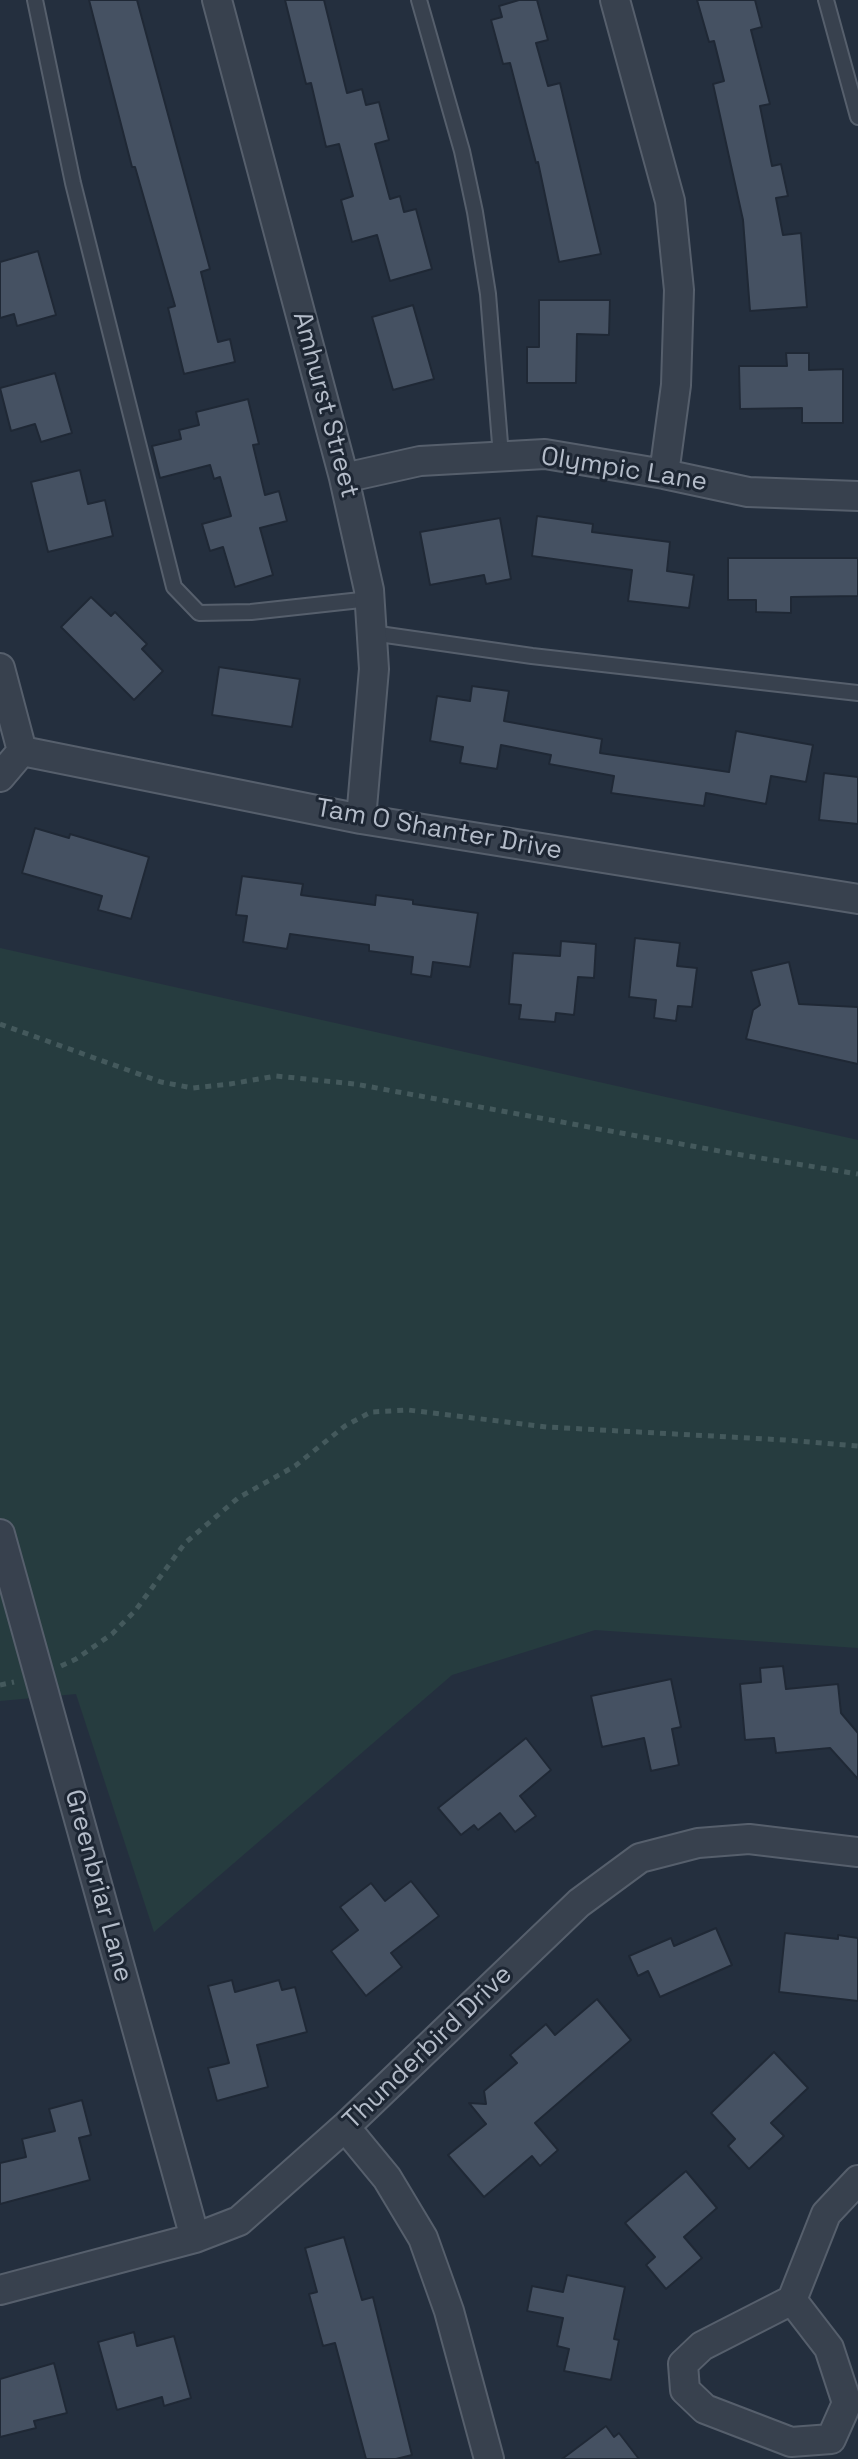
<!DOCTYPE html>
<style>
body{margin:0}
canvas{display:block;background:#242f3e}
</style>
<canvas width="858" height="2459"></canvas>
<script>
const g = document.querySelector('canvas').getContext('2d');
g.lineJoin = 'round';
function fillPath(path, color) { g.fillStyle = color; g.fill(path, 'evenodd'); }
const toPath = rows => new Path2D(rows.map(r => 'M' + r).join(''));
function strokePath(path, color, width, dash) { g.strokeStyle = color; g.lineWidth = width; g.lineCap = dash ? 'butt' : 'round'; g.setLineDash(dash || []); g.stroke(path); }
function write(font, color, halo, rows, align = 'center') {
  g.font = font + ' "Space Grotesk",sans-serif'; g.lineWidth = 6; g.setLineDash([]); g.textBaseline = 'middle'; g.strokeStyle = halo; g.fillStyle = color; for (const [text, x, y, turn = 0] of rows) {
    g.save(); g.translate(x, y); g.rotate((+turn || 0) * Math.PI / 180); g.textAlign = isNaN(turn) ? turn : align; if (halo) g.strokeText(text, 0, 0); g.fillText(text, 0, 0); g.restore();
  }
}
fillPath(toPath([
 [0,948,858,1140,858,1648,595,1630,452,1675,154,1932,76,1694,0,1701]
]), '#263c3f');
const building = toPath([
 [89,0,137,0,210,269,201,272,218,342,230,339,235,362,184,374,168,308,175,306,135,167,132,167,89,0],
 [285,0,324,0,347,93,362,89,366,105,379,102,389,140,375,144,390,199,400,196,404,212,416,209,432,269,390,281,377,235,352,242,341,200,353,196,339,144,326,147,311,83,306,84,285,0],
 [519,0,537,0,548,40,536,43,548,86,560,83,601,254,559,262,538,162,536,163,510,63,503,64,491,20,502,17,499,6,519,0],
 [697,0,755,0,762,27,751,30,770,104,760,106,772,166,781,164,788,196,776,198,783,235,801,233,807,307,750,311,743,220,713,84,724,81,714,41,709,42,697,0],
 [38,251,56,315,17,326,14,314,0,318,0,262,38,251],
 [539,300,610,300,609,335,577,334,576,383,527,383,527,347,539,347,539,300],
 [413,305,434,379,393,390,372,317,413,305],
 [786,353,809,353,809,370,843,369,843,423,802,423,802,408,740,409,739,366,787,366,786,353],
 [55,373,72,433,41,442,35,424,11,431,0,388,55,373],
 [248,399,259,444,253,445,265,495,279,491,287,521,260,528,273,575,235,587,223,547,210,551,202,524,231,516,220,477,214,479,210,465,160,478,152,446,181,439,179,430,199,425,196,412,248,399],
 [80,470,88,504,105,500,113,536,48,552,31,482,80,470],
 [537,516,593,524,592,532,670,542,667,571,694,575,689,608,628,601,632,570,532,556,537,516],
 [500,518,511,579,486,584,484,575,430,585,420,532,500,518],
 [728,558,858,558,858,596,791,597,791,613,756,612,756,600,728,600,728,558],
 [91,597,111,616,115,612,147,644,142,649,163,671,134,700,61,627,91,597],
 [219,667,300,679,292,727,212,715,219,667],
 [472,686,509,691,504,721,602,739,600,753,729,772,736,731,813,745,806,782,771,776,766,804,706,793,704,806,611,793,614,776,549,764,551,755,501,745,497,769,460,763,463,747,430,741,437,696,470,701,472,686],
 [824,773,858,777,858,824,819,820,824,773],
 [35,828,69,838,70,834,149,857,131,919,98,910,102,896,22,873,35,828],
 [242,876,303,884,301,895,375,905,376,895,413,900,413,904,478,913,470,967,433,962,431,977,411,974,413,957,369,951,369,945,290,934,287,949,243,942,247,916,236,915,242,876],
 [635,938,680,943,677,966,697,968,692,1007,678,1006,676,1021,654,1018,656,1000,629,997,635,938],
 [561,941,596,944,594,978,578,977,574,1015,556,1013,555,1022,519,1019,521,1005,509,1004,513,953,560,956,561,941],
 [789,962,799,1004,858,1007,858,1064,746,1039,753,1010,760,1005,751,971,789,962],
 [783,1666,786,1689,838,1684,841,1713,858,1733,858,1779,830,1748,776,1753,774,1738,745,1740,740,1684,761,1682,760,1668,783,1666],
 [671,1679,681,1727,672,1729,679,1765,651,1771,644,1738,602,1747,591,1696,671,1679],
 [526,1738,551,1770,520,1796,536,1816,515,1832,500,1813,478,1830,474,1825,461,1835,438,1808,526,1738],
 [411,1881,439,1916,391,1953,402,1967,366,1996,331,1951,358,1930,340,1907,371,1883,385,1901,411,1881],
 [716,1928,732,1965,660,1997,648,1971,638,1976,629,1956,671,1938,674,1946,716,1928],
 [785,1933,838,1939,838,1935,858,1938,858,2001,779,1992,785,1933],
 [232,1980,235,1992,279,1980,282,1990,295,1987,307,2032,257,2045,268,2087,217,2101,208,2068,229,2063,208,1986,232,1980],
 [597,1999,631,2040,535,2123,558,2150,540,2166,532,2156,484,2197,448,2155,486,2124,469,2103,486,2104,484,2091,517,2063,510,2055,546,2024,555,2035,597,1999],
 [774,2052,808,2088,771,2123,784,2136,749,2169,728,2146,735,2139,711,2113,774,2052],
 [82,2100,91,2135,79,2138,90,2180,0,2204,0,2163,26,2157,22,2139,55,2131,49,2109,82,2100],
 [686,2171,717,2208,684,2237,702,2258,666,2289,646,2265,655,2257,625,2223,686,2171],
 [344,2237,362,2300,373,2297,412,2455,396,2459,366,2459,335,2343,323,2346,309,2294,317,2292,305,2248,344,2237],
 [567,2275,625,2287,614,2339,619,2340,611,2380,564,2371,569,2349,557,2346,563,2318,527,2311,532,2286,563,2292,567,2275],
 [134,2332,137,2346,174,2336,191,2398,164,2406,162,2397,117,2410,98,2342,134,2332],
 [54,2363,67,2413,34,2421,36,2428,0,2437,0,2379,54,2363],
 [606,2426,614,2437,619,2433,639,2459,562,2459,606,2426]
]);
fillPath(building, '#455162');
strokePath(building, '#1f2835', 2);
const lane = toPath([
 [35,0,73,183,174,587,199,613,251,612,370,599],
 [419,0,462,151,475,212,488,294,501,456],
 [826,0,858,117],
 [372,633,532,656,858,693]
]);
const street = toPath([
 [217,0,344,478,369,590,374,669,361,819],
 [615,0,670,201,679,290,676,385,664,474],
 [344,478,420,461,545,454,664,474,748,492,858,496],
 [0,668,22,751],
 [22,751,361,819,858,899],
 [0,777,22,751],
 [0,1534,195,2238],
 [345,2127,387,2178,423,2238,449,2311,489,2459],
 [0,2290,195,2238,239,2221,345,2127,579,1903,640,1858,698,1843,749,1839,858,1852],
 [792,2300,829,2348,847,2403,831,2439,791,2442,705,2409,685,2390,683,2364,702,2346,792,2300],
 [792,2300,826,2214,858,2180]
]);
strokePath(lane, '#565f6c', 18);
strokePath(street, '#565f6c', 32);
strokePath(toPath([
 [0,1024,161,1082,193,1088,230,1084,276,1076,355,1084,730,1153,858,1174],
 [61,1666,76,1659,112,1634,135,1611,185,1543,238,1498,295,1466,345,1426,371,1412,408,1410,547,1427,785,1440,858,1446],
 [0,1685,14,1682]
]), '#44595c', 5, [6, 6]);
strokePath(lane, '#38414e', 14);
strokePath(street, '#38414e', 28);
write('26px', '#b4bcc9', '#1d2633', [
 ["Amhurst Street",325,405,75],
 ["Olympic Lane",624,470,9],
 ["Tam O Shanter Drive",439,830,10],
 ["Greenbriar Lane",98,1886,75],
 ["Thunderbird Drive",428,2048,-44]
]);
</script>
